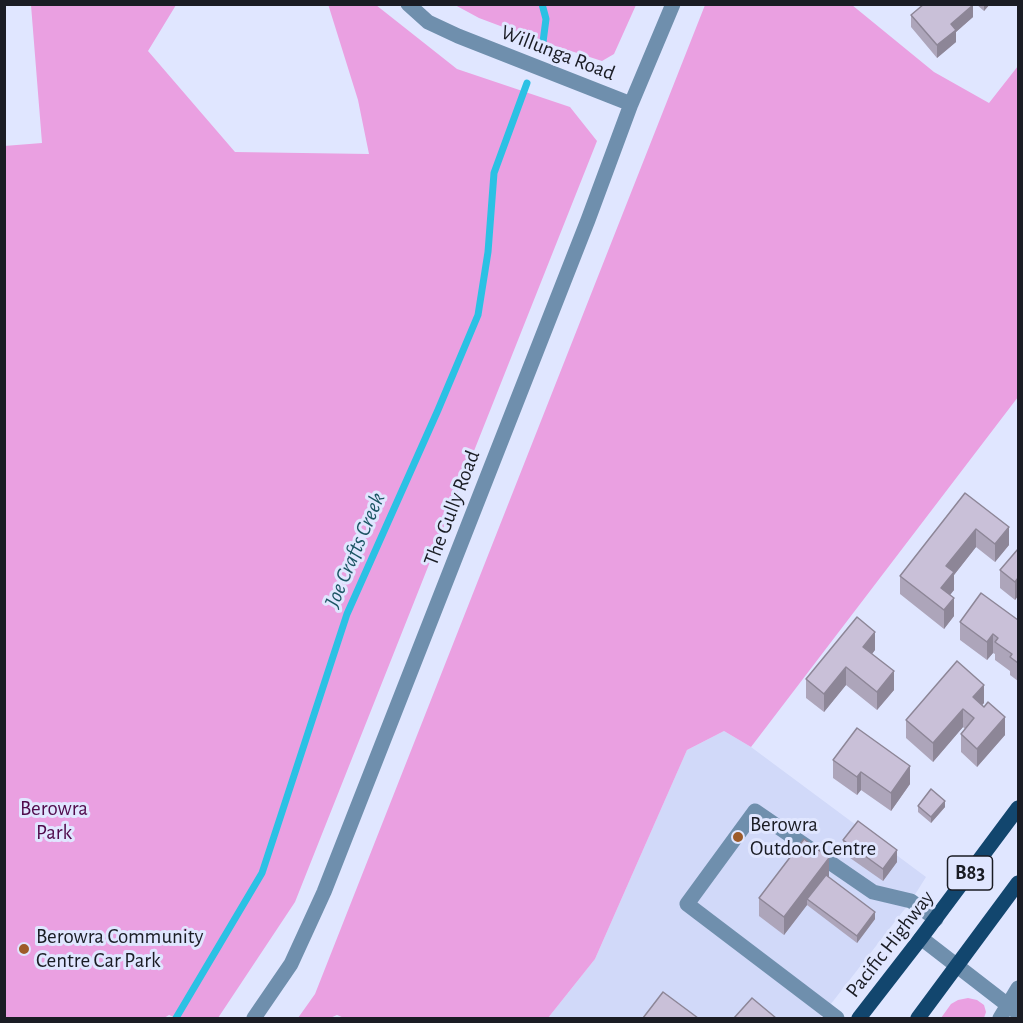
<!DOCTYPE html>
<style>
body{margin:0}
#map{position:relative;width:1023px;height:1023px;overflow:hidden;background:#e0e6ff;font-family:"Alegreya Sans",sans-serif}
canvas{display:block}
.frame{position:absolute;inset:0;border:6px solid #1a1c24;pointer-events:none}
</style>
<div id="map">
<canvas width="1023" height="1023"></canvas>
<div class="frame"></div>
</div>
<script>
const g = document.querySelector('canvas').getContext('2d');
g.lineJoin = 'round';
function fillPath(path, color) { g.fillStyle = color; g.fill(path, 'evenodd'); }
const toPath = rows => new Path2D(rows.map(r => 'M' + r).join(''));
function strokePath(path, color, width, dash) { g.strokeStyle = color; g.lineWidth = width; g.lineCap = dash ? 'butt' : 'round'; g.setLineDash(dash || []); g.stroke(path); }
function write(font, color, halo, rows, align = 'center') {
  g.font = font + ' "Alegreya Sans",sans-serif'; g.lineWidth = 6; g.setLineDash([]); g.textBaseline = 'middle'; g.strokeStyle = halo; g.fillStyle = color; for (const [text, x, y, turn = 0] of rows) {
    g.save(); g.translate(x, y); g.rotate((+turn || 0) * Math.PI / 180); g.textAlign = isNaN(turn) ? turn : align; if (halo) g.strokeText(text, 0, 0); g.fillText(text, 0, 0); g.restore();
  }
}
fillPath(toPath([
 [724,731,751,747,926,877,911,901,820,1018,548,1018,595,959,687,750]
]), '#d1d9f9');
fillPath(toPath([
 [31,5,176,5,148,51,235,152,369,154,358,100,328,4,376,5,457,69,570,107,597,141,295,902,218,1018,176,1018,169,1015,164,1018,5,1018,4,146,42,143],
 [455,5,454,5,636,5,614,54,602,61,543,42,479,18],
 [705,5,852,5,934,72,989,103,1018,66,1018,397,751,747,724,731,687,750,595,959,548,1018,344,1018,337,1015,330,1018,298,1018,315,994],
 [968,998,977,1000,984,1005,986,1012,984,1018,941,1018,951,1004,958,1000]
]), '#eaa0e1');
strokePath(toPath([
 [542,4,546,19,543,42],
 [176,1018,262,873,347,614,438,410,478,315,488,252,494,173,527,83]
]), '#2bc1e4', 7);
strokePath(toPath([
 [408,4,428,22,458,36,631,104],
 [921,938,1018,1013],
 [254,1018,291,964,324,892,588,220,631,104,673,4],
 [837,1018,687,904,755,811,873,892,911,901,936,919],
 [1000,1018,1018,988]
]), '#6f8fad', 15);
strokePath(toPath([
 [859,1018,921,938,1018,808],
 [918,1018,1018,883]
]), '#12466e', 15);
fillPath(toPath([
 [976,4,990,4,984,11],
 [911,15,973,17,956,32,956,42,937,58,911,27],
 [965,493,1009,545,995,562,976,547,954,575,954,590,950,595,954,616,944,629,900,594,900,576],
 [1018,549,1018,596,1015,600,1000,588,1000,570],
 [1018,620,1018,681,1010,675,1010,671,995,660,995,654,993,653,987,660,960,640,960,622],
 [875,650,872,654,894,690,877,710,846,685,824,712,806,698,806,679],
 [984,703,982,705,1005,735,977,767,961,752,961,734,965,729,963,727,933,762,906,738,906,720],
 [833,760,910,784,891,811,861,790,857,795,833,778],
 [918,806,945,807,931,823,918,812],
 [843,840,897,862,883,881,843,853],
 [829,876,829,877,875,919,857,943,807,905,784,935,759,916,759,898]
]), '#ada5ba');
fillPath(toPath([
 [984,4,990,4,984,11],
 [973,5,973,17,956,32,956,42,937,58,937,45,951,24],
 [1009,527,1009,545,995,562,995,544],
 [976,529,976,547,954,575,954,590,941,606,941,588,946,566],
 [1018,578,1018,596,1015,600,1015,582],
 [954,598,954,616,944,629,944,610],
 [875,632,875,650,863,665,863,647],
 [993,634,993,653,987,660,987,642],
 [846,667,846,685,824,712,824,694],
 [894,671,894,690,877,710,877,692],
 [984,685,984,703,973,715,973,697],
 [963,709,963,727,933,762,933,743],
 [1005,717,1005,735,977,767,977,749],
 [910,766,910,784,891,811,891,793],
 [861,772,861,790,857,795,857,777],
 [945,801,945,807,931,823,931,817],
 [897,850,897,862,883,881,883,869],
 [829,858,829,876,810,901,807,899,807,905,784,935,784,917],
 [875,912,875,919,857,943,857,936]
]), '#8d8697');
const building = toPath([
 [924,4,973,4,973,5,951,24,956,30,937,45,911,15,924,4],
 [965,493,1009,527,995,544,976,529,946,566,954,572,941,588,954,598,944,610,900,576,965,493],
 [1018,549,1018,578,1015,582,1000,570,1018,549],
 [981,593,1018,620,1018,663,1010,657,1012,654,995,642,998,638,993,634,987,642,960,622,981,593],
 [857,617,875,632,863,647,894,671,877,692,846,667,824,694,806,679,857,617],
 [957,661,984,685,973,697,984,707,988,702,1005,717,977,749,961,734,974,718,963,709,933,743,906,720,957,661],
 [857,728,910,766,891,793,861,772,857,777,833,760,857,728],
 [931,789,945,801,931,817,918,806,931,789],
 [858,821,897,850,883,869,843,840,858,821],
 [804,839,829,858,784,917,759,898,804,839],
 [826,875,875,912,857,936,807,899,826,875],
 [663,992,698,1018,643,1018,663,992],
 [752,998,776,1018,734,1018,752,998]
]);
fillPath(building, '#c9c0d8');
strokePath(building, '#8d8697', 1.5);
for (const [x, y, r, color] of [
 [738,837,6,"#9d5b29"],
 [24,949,6,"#9d5b29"]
]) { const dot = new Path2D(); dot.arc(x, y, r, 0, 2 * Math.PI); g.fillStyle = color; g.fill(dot); strokePath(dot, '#e0e6ff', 2); }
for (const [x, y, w] of [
 [970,873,45]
]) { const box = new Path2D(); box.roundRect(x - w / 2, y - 17, w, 34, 4.5); g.fillStyle = '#e0e6ff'; g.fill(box); strokePath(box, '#1a1c24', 1.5); }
write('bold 20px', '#1a1c24', null, [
 ["B83",970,873]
]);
write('21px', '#1a1c24', '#e0e6ff', [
 ["Willunga Road",558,53,21],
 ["The Gully Road",452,508,-69],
 ["Pacific Highway",890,944,-52]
]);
write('21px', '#500b4c', '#e0e6ff', [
 ["Berowra",54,809],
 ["Park",54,833]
]);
write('21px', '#1a1c24', '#e0e6ff', [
 ["Berowra",750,825],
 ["Outdoor Centre",750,849],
 ["Berowra Community",36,937],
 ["Centre Car Park",36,961]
], 'left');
write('italic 22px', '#1c5564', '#e0e6ff', [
 ["Joe Crafts Creek",355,550,-67]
]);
</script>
